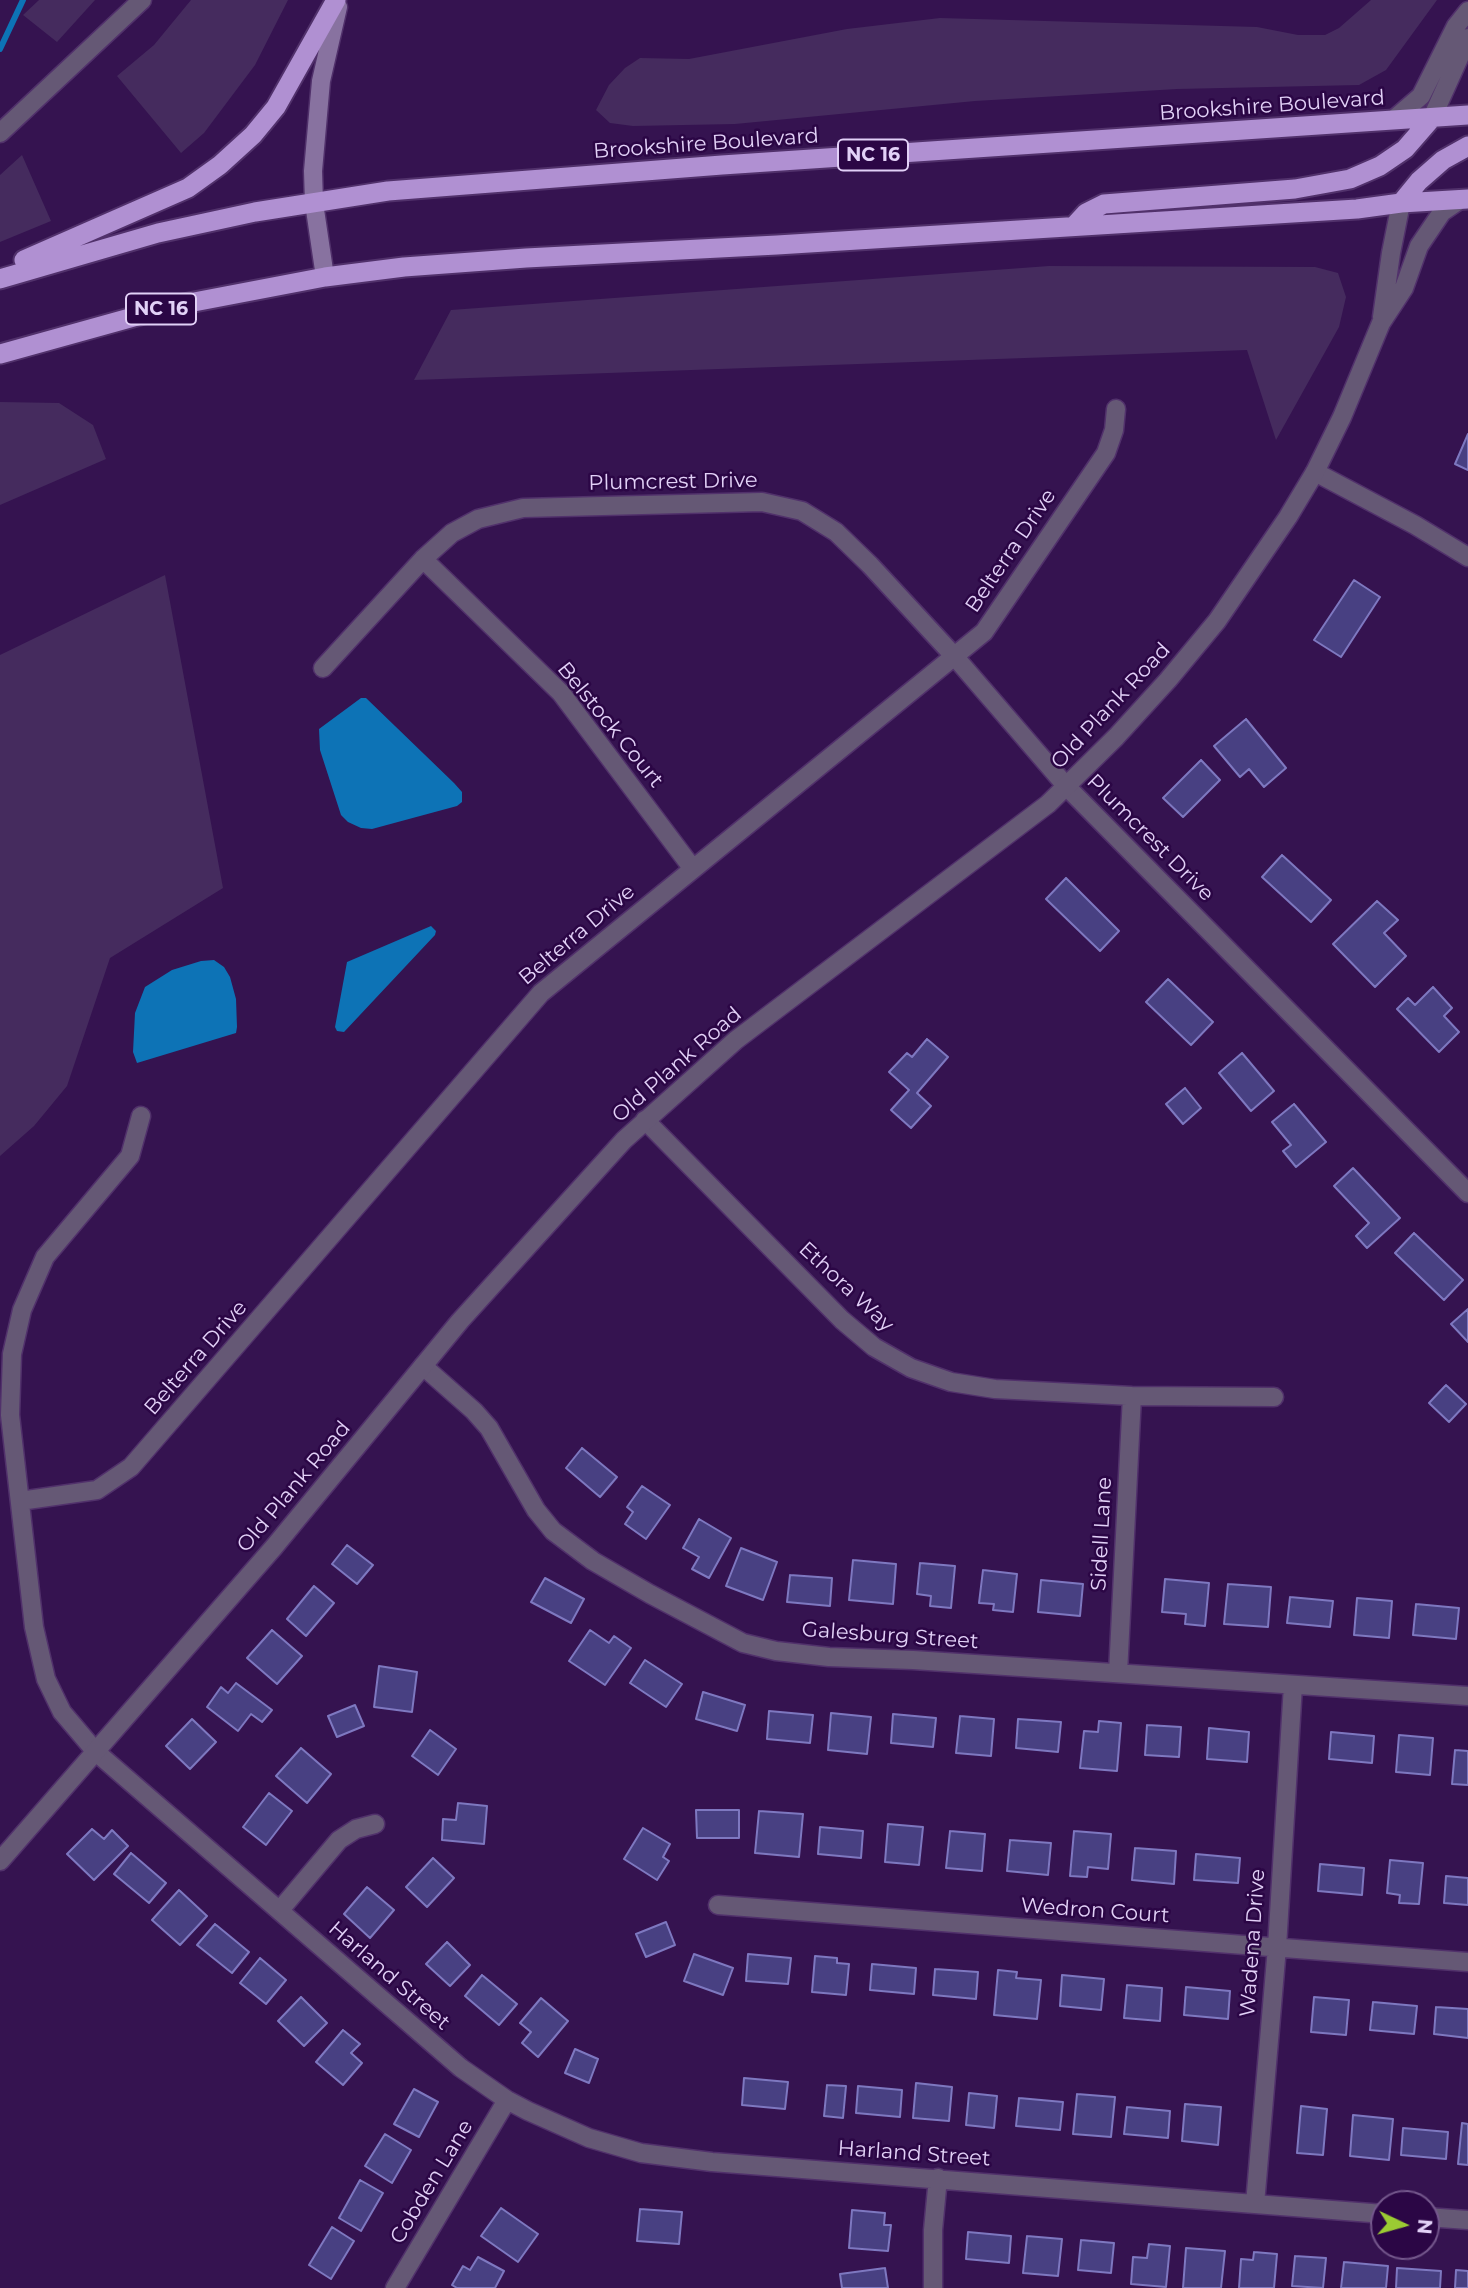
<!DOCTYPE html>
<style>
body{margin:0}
#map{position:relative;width:1468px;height:2288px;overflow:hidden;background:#351350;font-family:Montserrat,sans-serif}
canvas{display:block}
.north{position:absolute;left:1370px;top:2190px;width:70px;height:70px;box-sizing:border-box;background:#2b0645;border:2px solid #74578c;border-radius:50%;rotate:95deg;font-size:19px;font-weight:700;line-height:28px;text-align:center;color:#e2d1f7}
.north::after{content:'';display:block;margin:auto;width:24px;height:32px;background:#9bcb33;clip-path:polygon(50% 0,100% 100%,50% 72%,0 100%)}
</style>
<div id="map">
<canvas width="1468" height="2288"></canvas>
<div class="north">N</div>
</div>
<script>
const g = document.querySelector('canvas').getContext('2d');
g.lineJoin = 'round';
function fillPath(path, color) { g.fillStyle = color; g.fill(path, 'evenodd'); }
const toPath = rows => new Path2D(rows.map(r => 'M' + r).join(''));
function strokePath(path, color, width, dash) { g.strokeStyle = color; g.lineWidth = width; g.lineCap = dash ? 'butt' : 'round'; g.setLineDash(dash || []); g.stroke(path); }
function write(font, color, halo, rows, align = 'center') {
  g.font = font + ' Montserrat,sans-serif'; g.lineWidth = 5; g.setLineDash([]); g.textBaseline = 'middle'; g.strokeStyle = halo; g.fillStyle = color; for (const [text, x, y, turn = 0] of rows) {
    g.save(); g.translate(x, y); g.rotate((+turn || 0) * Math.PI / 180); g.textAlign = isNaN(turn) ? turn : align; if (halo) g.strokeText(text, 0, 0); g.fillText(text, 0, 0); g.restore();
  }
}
fillPath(toPath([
 [39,0,95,0,57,42,23,15],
 [191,0,288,0,255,65,204,133,181,153,117,76,154,45],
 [1371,0,1437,0,1386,70,1359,85,1177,89,975,101,735,124,633,126,610,123,596,110,609,85,625,68,640,58,689,59,847,29,940,18,1257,27,1298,35,1325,35,1339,28],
 [22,155,51,221,0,242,0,175],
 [1049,266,1315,267,1338,273,1346,297,1339,327,1276,440,1247,350,414,380,451,310],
 [0,402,59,403,93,425,106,459,0,505],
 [165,575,223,888,110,958,67,1086,34,1126,0,1156,0,655]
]), '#452b5e');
fillPath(toPath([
 [361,698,366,698,454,783,462,792,462,802,457,806,372,829,361,828,348,822,341,815,320,750,319,729],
 [431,926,436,931,435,935,344,1032,337,1031,335,1027,347,962],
 [214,960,224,967,230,977,236,999,237,1027,236,1033,137,1063,133,1052,135,1013,145,987,172,970,201,961]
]), '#0d73b6');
strokePath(toPath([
 [0,49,23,0]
]), '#0d73b6', 6);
const building = toPath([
 [1468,434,1468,470,1455,464,1468,434],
 [1354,580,1380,597,1341,657,1314,640,1354,580],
 [1246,719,1286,768,1264,787,1249,769,1240,777,1214,746,1246,719],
 [1201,760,1220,780,1183,817,1163,798,1201,760],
 [1282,855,1331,900,1311,922,1262,877,1282,855],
 [1066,878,1119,931,1100,951,1046,899,1066,878],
 [1377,901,1398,920,1384,933,1406,956,1375,987,1333,944,1377,901],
 [1168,979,1213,1022,1191,1045,1146,1002,1168,979],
 [1433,987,1452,1008,1444,1016,1459,1032,1439,1052,1397,1009,1408,998,1415,1005,1433,987],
 [927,1039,948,1057,917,1093,931,1106,911,1128,891,1110,909,1090,889,1072,907,1053,912,1057,927,1039],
 [1242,1053,1274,1091,1251,1111,1219,1073,1242,1053],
 [1185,1088,1201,1108,1183,1124,1166,1104,1185,1088],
 [1294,1104,1326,1142,1296,1167,1283,1151,1291,1145,1272,1122,1294,1104],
 [1353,1168,1400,1218,1367,1248,1356,1236,1369,1223,1334,1186,1353,1168],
 [1414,1233,1463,1280,1444,1300,1395,1253,1414,1233],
 [1468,1309,1468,1342,1451,1324,1468,1309],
 [1446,1385,1466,1404,1449,1422,1429,1403,1446,1385],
 [582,1448,617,1477,600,1497,566,1468,582,1448],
 [642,1486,670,1505,646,1539,625,1524,633,1512,627,1507,642,1486],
 [699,1519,731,1538,709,1578,692,1569,699,1557,683,1548,699,1519],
 [347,1545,373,1565,357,1584,332,1564,347,1545],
 [741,1548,777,1562,763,1600,726,1586,741,1548],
 [853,1560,896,1564,893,1604,849,1600,853,1560],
 [920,1563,955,1566,951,1608,930,1606,931,1596,917,1594,920,1563],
 [983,1570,1017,1574,1013,1612,993,1610,994,1604,979,1603,983,1570],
 [790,1575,832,1578,830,1606,787,1602,790,1575],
 [545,1578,584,1599,571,1623,531,1602,545,1578],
 [1165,1579,1209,1583,1205,1626,1185,1624,1186,1614,1162,1612,1165,1579],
 [1041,1580,1083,1584,1080,1616,1038,1612,1041,1580],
 [1228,1584,1271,1587,1268,1627,1224,1624,1228,1584],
 [314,1586,334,1603,306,1636,287,1619,314,1586],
 [1290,1597,1333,1601,1330,1627,1287,1623,1290,1597],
 [1357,1598,1392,1601,1389,1638,1354,1635,1357,1598],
 [1416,1604,1459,1608,1456,1639,1413,1635,1416,1604],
 [272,1630,302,1656,277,1684,247,1658,272,1630],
 [590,1630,609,1643,614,1636,631,1648,605,1685,569,1661,590,1630],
 [645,1660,682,1684,666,1707,630,1683,645,1660],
 [379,1666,417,1672,412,1712,374,1707,379,1666],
 [236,1683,272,1710,262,1722,251,1714,238,1731,207,1707,221,1687,228,1693,236,1683],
 [703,1692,745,1705,737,1731,696,1719,703,1692],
 [355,1705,364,1726,337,1737,328,1716,355,1705],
 [769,1711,813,1715,810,1743,767,1739,769,1711],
 [831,1713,871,1717,867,1754,828,1750,831,1713],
 [893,1714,936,1718,933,1747,891,1743,893,1714],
 [960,1716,994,1719,991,1756,956,1753,960,1716],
 [192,1719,216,1742,190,1769,166,1746,192,1719],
 [1018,1719,1061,1722,1058,1752,1016,1748,1018,1719],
 [1099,1721,1121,1723,1117,1771,1080,1768,1084,1731,1098,1732,1099,1721],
 [1147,1725,1181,1727,1179,1757,1145,1755,1147,1725],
 [1209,1728,1249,1732,1247,1762,1207,1759,1209,1728],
 [430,1730,456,1749,438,1775,412,1756,430,1730],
 [1331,1732,1374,1736,1372,1763,1329,1759,1331,1732],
 [1399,1735,1433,1738,1430,1775,1396,1772,1399,1735],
 [301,1748,331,1774,307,1803,276,1776,301,1748],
 [1455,1750,1468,1751,1468,1785,1452,1784,1455,1750],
 [269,1793,292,1811,266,1845,243,1827,269,1793],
 [458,1803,487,1806,484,1844,442,1840,443,1819,456,1820,458,1803],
 [696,1810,739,1810,739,1838,697,1838,696,1810],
 [759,1811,803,1814,799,1857,755,1853,759,1811],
 [888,1824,923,1827,919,1865,885,1862,888,1824],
 [820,1827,863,1831,861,1858,818,1854,820,1827],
 [643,1828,670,1844,663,1857,669,1861,657,1880,624,1859,643,1828],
 [92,1829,104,1839,112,1830,128,1846,94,1880,67,1854,92,1829],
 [950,1831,985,1834,982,1871,946,1868,950,1831],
 [1074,1831,1111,1834,1108,1869,1088,1867,1087,1877,1070,1876,1074,1831],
 [1010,1840,1051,1843,1048,1875,1007,1871,1010,1840],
 [1135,1848,1176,1851,1174,1884,1132,1880,1135,1848],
 [131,1853,166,1883,149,1903,114,1874,131,1853],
 [1196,1854,1240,1858,1238,1883,1194,1880,1196,1854],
 [433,1858,454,1878,427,1907,406,1887,433,1858],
 [1390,1860,1423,1863,1419,1904,1399,1903,1400,1895,1387,1893,1390,1860],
 [1320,1864,1364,1868,1362,1895,1318,1891,1320,1864],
 [1446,1876,1468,1878,1468,1905,1444,1903,1446,1876],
 [367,1887,394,1910,370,1938,344,1914,367,1887],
 [179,1890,207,1916,180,1945,152,1920,179,1890],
 [666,1922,675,1945,646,1957,636,1934,666,1922],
 [215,1924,249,1952,232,1973,197,1945,215,1924],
 [447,1942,470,1965,450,1986,426,1964,447,1942],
 [694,1954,733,1968,723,1995,684,1981,694,1954],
 [748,1954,791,1958,788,1984,746,1981,748,1954],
 [815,1956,837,1958,837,1963,849,1964,846,1995,812,1992,815,1956],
 [260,1958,286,1980,266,2004,240,1983,260,1958],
 [872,1964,916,1968,914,1994,870,1990,872,1964],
 [935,1969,978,1972,976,1999,933,1995,935,1969],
 [998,1970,1017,1972,1016,1978,1041,1980,1037,2019,994,2015,998,1970],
 [482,1975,517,2004,499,2025,465,1996,482,1975],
 [1062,1975,1104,1979,1101,2010,1060,2006,1062,1975],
 [1127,1985,1162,1988,1160,2021,1124,2018,1127,1985],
 [1186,1987,1230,1991,1228,2019,1184,2015,1186,1987],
 [301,1997,327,2023,304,2046,278,2021,301,1997],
 [1314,1997,1349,2000,1346,2035,1311,2032,1314,1997],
 [541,1998,568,2021,538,2057,522,2043,531,2032,520,2023,541,1998],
 [1373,2002,1417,2006,1414,2034,1370,2030,1373,2002],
 [1436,2007,1468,2009,1468,2038,1434,2034,1436,2007],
 [343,2030,360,2044,351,2053,362,2063,343,2085,316,2062,343,2030],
 [575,2049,598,2059,589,2083,565,2073,575,2049],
 [744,2078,788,2082,785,2109,742,2105,744,2078],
 [916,2083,952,2087,949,2121,913,2118,916,2083],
 [827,2085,846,2086,843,2118,824,2116,827,2085],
 [858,2086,902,2090,900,2117,856,2113,858,2086],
 [414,2089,438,2102,419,2137,394,2124,414,2089],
 [969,2093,997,2096,994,2128,966,2125,969,2093],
 [1077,2094,1115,2097,1111,2137,1073,2134,1077,2094],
 [1019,2098,1063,2102,1060,2130,1016,2126,1019,2098],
 [1185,2104,1221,2107,1218,2145,1182,2141,1185,2104],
 [1301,2106,1327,2109,1323,2155,1297,2153,1301,2106],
 [1127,2107,1170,2111,1168,2138,1124,2134,1127,2107],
 [1353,2115,1393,2119,1389,2160,1350,2156,1353,2115],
 [1462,2123,1468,2124,1468,2165,1458,2164,1462,2123],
 [1403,2128,1448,2132,1446,2159,1401,2155,1403,2128],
 [385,2134,411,2150,392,2183,365,2166,385,2134],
 [360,2180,383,2193,361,2231,339,2218,360,2180],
 [501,2208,538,2234,518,2262,481,2236,501,2208],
 [640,2209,682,2212,679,2244,637,2241,640,2209],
 [852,2210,885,2213,884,2225,891,2225,888,2251,849,2248,852,2210],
 [332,2227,354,2241,331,2279,309,2265,332,2227],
 [968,2232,1011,2236,1009,2263,966,2259,968,2232],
 [1027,2236,1062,2239,1058,2276,1023,2273,1027,2236],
 [1081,2240,1114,2243,1111,2273,1078,2270,1081,2240],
 [1149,2244,1170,2246,1166,2287,1131,2284,1133,2257,1147,2258,1149,2244],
 [1186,2248,1225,2251,1221,2288,1183,2288,1186,2248],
 [1254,2252,1277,2254,1274,2288,1239,2288,1241,2259,1253,2260,1254,2252],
 [1295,2256,1326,2258,1323,2288,1292,2286,1295,2256],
 [478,2257,504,2271,495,2288,457,2288,452,2285,463,2266,470,2270,478,2257],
 [1344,2262,1388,2266,1386,2288,1341,2288,1344,2262],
 [885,2268,888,2288,842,2288,840,2274,885,2268],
 [1397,2268,1441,2271,1440,2288,1396,2288,1397,2268],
 [1456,2270,1468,2271,1468,2288,1455,2288,1456,2270]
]);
fillPath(building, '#484082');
strokePath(building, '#7e78c0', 2);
const minor = toPath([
 [0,133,142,0],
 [1315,472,1415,525,1468,557],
 [423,559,561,693,693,869],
 [323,668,423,559,452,533,478,519,523,508,762,502,802,511,836,532,870,565,955,657,1067,787,1468,1193],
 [141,1116,130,1156,45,1257,22,1310,12,1354,10,1415,34,1627,46,1679,62,1712,96,1752,461,2068,507,2100,528,2111,589,2138,641,2153,712,2162,1384,2214],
 [645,1120,842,1320,874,1347,911,1368,951,1382,995,1389,1132,1396,1274,1397],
 [423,1366,474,1411,489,1428,536,1510,553,1531,593,1561,650,1594,743,1643,776,1651,829,1657,913,1660,1468,1696],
 [20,1501,97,1490,131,1467,541,993,984,632,1106,453,1114,430,1116,409],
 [1118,1673,1132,1396],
 [718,1905,1468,1962],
 [280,1910,339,1840,356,1829,375,1824],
 [1255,2204,1277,1947,1293,1685],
 [1426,2217,1468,2220],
 [395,2288,507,2100],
 [933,2288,933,2230,938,2178]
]);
const tertiary = toPath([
 [1432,118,1468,38],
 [1393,120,1421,96,1456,26,1468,11],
 [1382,317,1391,253,1401,203],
 [0,1861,274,1547,460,1321,624,1140,736,1040,1048,804,1116,737,1168,680,1217,621,1288,517,1315,472,1342,417,1381,323,1404,288,1419,246,1442,212,1461,199]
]);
const secondary = toPath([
 [325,277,314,203,313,171,321,81,338,7]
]);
const trunk = toPath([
 [1401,203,1419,181,1443,160,1468,146],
 [1074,226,1086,213,1104,204,1295,189,1350,179,1380,166,1405,149,1432,118],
 [24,260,188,188,220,165,253,135,276,107,336,0],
 [0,279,158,233,255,212,388,191,722,165,1468,115],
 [0,354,173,306,325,277,404,267,526,258,777,245,1357,209,1401,203,1468,199]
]);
strokePath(minor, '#51316b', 21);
strokePath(tertiary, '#51316b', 21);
strokePath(secondary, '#51316b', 21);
strokePath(trunk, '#51316b', 23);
strokePath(minor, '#655875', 18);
strokePath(tertiary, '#655875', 18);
strokePath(secondary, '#8872a0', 18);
strokePath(trunk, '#b090d2', 19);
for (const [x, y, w] of [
 [873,155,70],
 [161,309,70]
]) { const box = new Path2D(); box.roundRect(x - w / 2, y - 15.5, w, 31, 5); g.fillStyle = '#2b0645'; g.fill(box); strokePath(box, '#e2d1f7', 2); }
write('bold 19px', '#e2d1f7', null, [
 ["NC 16",873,155],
 ["NC 16",161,309]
]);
write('21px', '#e2d1f7', '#2b0645', [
 ["Brookshire Boulevard",1272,106,-4],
 ["Brookshire Boulevard",706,144,-4],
 ["Plumcrest Drive",673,482,-1],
 ["Belterra Drive",1011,551,-56],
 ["Old Plank Road",1111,706,-47],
 ["Belstock Court",610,725,51],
 ["Plumcrest Drive",1150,838,45],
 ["Belterra Drive",577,935,-40],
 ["Old Plank Road",677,1065,-41],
 ["Ethora Way",846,1287,43],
 ["Belterra Drive",196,1358,-49],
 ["Old Plank Road",294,1487,-50],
 ["Sidell Lane",1102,1534,-87],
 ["Galesburg Street",890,1636,4],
 ["Wedron Court",1095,1911,4],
 ["Wadena Drive",1253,1943,-86],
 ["Harland Street",389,1976,41],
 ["Harland Street",914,2154,4],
 ["Cobden Lane",432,2182,-59]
]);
</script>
